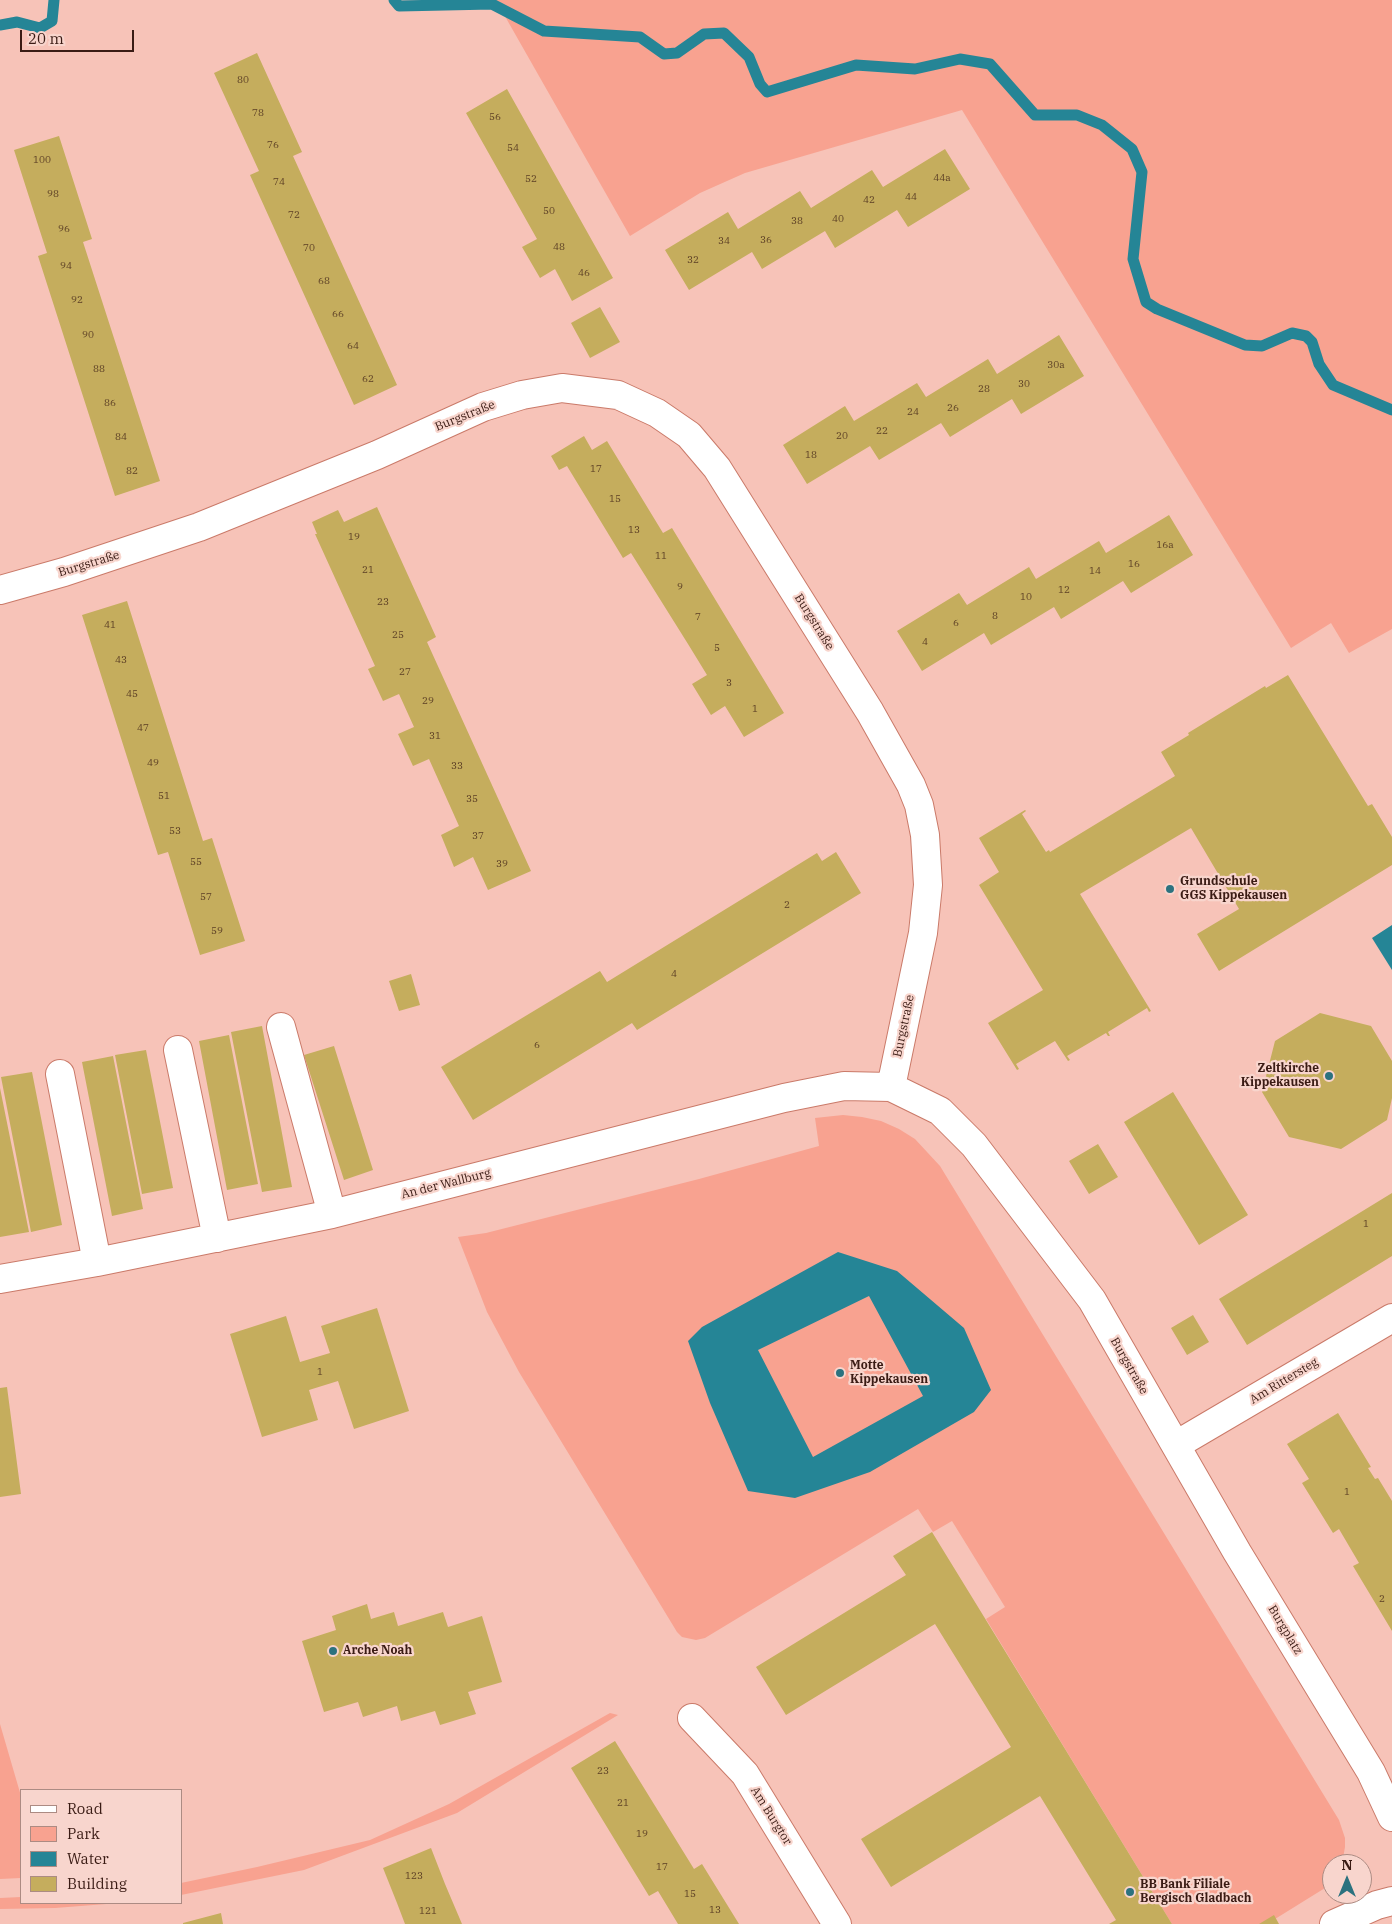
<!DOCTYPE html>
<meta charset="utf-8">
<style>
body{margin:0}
#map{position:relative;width:1392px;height:1924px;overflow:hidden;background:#f7c3b8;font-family:"IBM Plex Serif",serif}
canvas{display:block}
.legend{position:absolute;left:20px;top:1789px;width:162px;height:115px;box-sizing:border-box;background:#f8d5cd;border:1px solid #ac8b83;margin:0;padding:6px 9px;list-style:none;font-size:15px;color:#3a1b14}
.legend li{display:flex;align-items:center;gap:10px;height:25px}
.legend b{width:25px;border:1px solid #ac8b83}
.north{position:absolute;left:1322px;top:1854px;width:50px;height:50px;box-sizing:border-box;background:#f8d5cd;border:1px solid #ac8b83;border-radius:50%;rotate:0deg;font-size:14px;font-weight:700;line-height:20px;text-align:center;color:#3a1b14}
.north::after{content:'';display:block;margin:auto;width:18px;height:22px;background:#2c727f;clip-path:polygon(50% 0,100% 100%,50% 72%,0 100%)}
.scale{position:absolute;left:20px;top:30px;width:114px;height:22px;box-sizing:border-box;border:2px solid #3a1b14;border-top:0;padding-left:6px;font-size:15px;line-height:18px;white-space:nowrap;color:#3a1b14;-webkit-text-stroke:4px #f8d5cd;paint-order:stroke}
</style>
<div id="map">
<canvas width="1392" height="1924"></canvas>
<ul class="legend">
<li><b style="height:6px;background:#fff"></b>Road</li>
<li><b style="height:14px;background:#f8a290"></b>Park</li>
<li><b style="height:14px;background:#258596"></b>Water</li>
<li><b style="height:14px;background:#c5ad5d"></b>Building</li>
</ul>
<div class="north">N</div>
<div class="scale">20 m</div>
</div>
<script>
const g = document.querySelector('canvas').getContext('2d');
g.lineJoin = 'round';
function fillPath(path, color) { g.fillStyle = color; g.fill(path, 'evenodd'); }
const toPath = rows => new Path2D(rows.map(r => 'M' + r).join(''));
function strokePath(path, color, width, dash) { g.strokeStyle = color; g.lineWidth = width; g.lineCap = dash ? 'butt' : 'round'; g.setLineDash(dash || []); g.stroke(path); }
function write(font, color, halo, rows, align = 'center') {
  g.font = font + ' "IBM Plex Serif",serif'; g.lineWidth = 4.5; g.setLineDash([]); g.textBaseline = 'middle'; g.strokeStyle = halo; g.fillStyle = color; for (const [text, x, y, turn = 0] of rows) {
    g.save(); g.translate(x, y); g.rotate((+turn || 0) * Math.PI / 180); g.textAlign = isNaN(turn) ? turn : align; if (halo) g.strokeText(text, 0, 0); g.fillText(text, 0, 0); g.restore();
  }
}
fillPath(toPath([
 [494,0,1392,0,1392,629,1349,653,1331,623,1291,648,962,110,745,173,700,193,630,236,502,11],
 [843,1115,862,1117,881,1121,899,1129,915,1139,940,1166,1339,1820,1345,1838,1345,1847,1342,1864,1332,1864,1332,1881,1325,1888,1267,1924,1172,1924,986,1619,1005,1607,952,1521,933,1532,918,1509,705,1638,696,1640,682,1637,677,1632,519,1372,487,1312,458,1237,486,1233,699,1179,819,1146,815,1118],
 [610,1713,618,1715,457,1813,304,1870,181,1895,181,1883,257,1867,370,1840,449,1804],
 [0,1724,21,1796,21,1878,0,1879],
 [21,1897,21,1903,119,1903,55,1908,0,1909,0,1898]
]), '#f8a290');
fillPath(toPath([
 [1392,925,1392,970,1372,938],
 [838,1252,897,1271,964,1328,991,1390,974,1412,870,1472,795,1498,748,1491,710,1403,688,1341,702,1327],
 [869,1296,923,1396,813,1457,758,1350]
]), '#258596');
strokePath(toPath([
 [394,0,399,6,492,4,544,31,640,37,664,54,677,53,704,34,724,33,749,57,760,84,767,92,856,65,915,69,960,59,990,64,1035,115,1077,115,1102,125,1132,149,1142,172,1133,259,1146,302,1157,309,1245,345,1262,346,1292,333,1306,336,1312,342,1319,364,1333,385,1392,410],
 [0,25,17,22,40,28,52,21,54,0]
]), '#258596', 11);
fillPath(toPath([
 [257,53,302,152,293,156,397,385,354,405,250,175,259,171,214,73],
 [507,89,613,278,572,301,555,269,540,278,522,247,537,239,466,113],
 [59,136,92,239,83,242,160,481,115,496,38,256,47,253,14,150],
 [945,149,970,189,908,227,897,210,835,248,825,231,762,269,752,252,689,290,665,250,728,212,738,229,800,191,811,208,872,170,883,187],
 [600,307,620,342,590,358,571,323],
 [1059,335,1084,376,1021,414,1012,399,950,437,941,423,879,460,870,446,807,484,783,445,845,406,854,421,917,383,926,397,988,359,997,374],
 [584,436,592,450,607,441,663,533,672,528,784,713,744,737,725,706,711,715,692,684,707,675,688,644,631,553,623,558,567,466,559,470,551,456],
 [377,507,436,637,427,642,531,871,488,890,473,857,454,867,441,835,459,826,429,759,413,766,398,734,414,727,399,694,383,701,368,669,375,666,315,534,317,534,312,522,338,510,344,522],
 [1169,515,1193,555,1131,593,1123,581,1061,619,1054,607,991,645,984,633,922,671,897,631,959,593,967,605,1029,567,1036,579,1099,541,1106,553],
 [127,601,203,841,212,838,245,941,200,955,168,852,158,855,82,615],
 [1288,675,1368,806,1372,804,1392,837,1392,865,1219,971,1197,934,1239,909,1191,828,1080,894,1151,1011,1149,1012,1147,1008,1108,1032,1110,1036,1108,1036,1106,1033,1067,1056,1070,1060,1068,1061,1055,1041,1016,1064,1019,1069,1017,1070,988,1023,1043,990,979,885,999,872,979,838,1025,810,1026,811,1022,814,1046,852,1049,850,1050,852,1175,776,1161,752,1189,735,1188,733,1265,686,1266,688],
 [836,852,861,893,637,1030,632,1023,473,1120,441,1067,600,971,607,982,817,853,822,861],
 [411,974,420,1005,399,1011,389,981],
 [1320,1013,1371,1026,1392,1061,1392,1098,1387,1120,1341,1149,1289,1137,1262,1092,1275,1041],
 [262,1026,292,1187,262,1192,231,1032],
 [229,1035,258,1184,227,1190,199,1041],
 [334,1046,373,1170,344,1180,304,1055],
 [146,1050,173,1188,142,1194,115,1055],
 [113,1056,143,1209,112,1216,82,1062],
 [32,1072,62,1225,31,1232,1,1077],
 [0,1088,29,1232,0,1237],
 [1173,1092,1248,1215,1199,1245,1124,1122],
 [1098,1144,1118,1177,1089,1194,1069,1161],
 [1392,1193,1392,1256,1247,1345,1219,1299],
 [377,1308,409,1411,354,1429,338,1381,309,1390,318,1420,262,1437,230,1334,286,1316,300,1362,330,1353,321,1326],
 [1193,1315,1209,1342,1187,1355,1171,1328],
 [7,1387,21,1494,0,1497,0,1388],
 [1338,1413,1371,1467,1368,1468,1375,1479,1378,1478,1392,1501,1392,1631,1353,1566,1359,1563,1339,1529,1333,1533,1302,1483,1309,1479,1287,1444],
 [932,1532,1051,1726,1172,1924,1109,1924,1116,1920,1040,1796,891,1887,861,1839,1011,1747,935,1624,786,1715,756,1667,906,1575,893,1556],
 [367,1604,371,1619,394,1612,398,1626,443,1612,448,1627,482,1616,502,1682,468,1692,476,1714,440,1725,435,1711,401,1721,397,1706,363,1717,358,1702,324,1712,302,1641,336,1630,332,1616],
 [615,1741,694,1869,702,1864,739,1924,678,1924,658,1891,649,1896,571,1768],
 [431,1848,445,1884,462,1924,405,1924,397,1903,383,1868],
 [221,1913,223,1924,183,1924,183,1923],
 [1274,1915,1279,1924,1259,1924]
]), '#c5ad5d');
const minor = toPath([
 [0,590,64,572,199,527,377,455,483,407,522,395,562,388,618,395,657,413,689,435,717,468,779,567,870,712,911,785,919,805,925,835,928,885,923,933,891,1087,940,1111,974,1145,1092,1300,1237,1552,1371,1772,1392,1817],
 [281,1027,332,1214],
 [178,1050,217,1238],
 [60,1074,97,1262],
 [0,1279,97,1262,332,1214,784,1098,844,1086,891,1087],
 [1176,1445,1392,1318],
 [692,1718,745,1774,837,1924],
 [1334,1924,1377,1905,1392,1901]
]);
strokePath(minor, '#ca7a69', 30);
strokePath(minor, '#fff', 28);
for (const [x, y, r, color] of [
 [1170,889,5,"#2c727f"],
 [1329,1076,5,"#2c727f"],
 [840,1373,5,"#2c727f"],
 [333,1651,5,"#2c727f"],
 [1130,1892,5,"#2c727f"]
]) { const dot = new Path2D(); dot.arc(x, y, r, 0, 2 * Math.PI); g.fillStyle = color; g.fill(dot); strokePath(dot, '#f8d5cd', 2); }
write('10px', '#5d4026', null, [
 ["80",243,80],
 ["78",258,113],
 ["56",495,117],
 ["76",273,145],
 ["54",513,148],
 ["100",42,160],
 ["44a",942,178],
 ["52",531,179],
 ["74",279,182],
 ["98",53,194],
 ["44",911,197],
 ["42",869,200],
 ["50",549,211],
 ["72",294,215],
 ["40",838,219],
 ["38",797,221],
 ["96",64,229],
 ["36",766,240],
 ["34",724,241],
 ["48",559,247],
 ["70",309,248],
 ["32",693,260],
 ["94",66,266],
 ["46",584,273],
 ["68",324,281],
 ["92",77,300],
 ["66",338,314],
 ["90",88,335],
 ["64",353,346],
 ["30a",1056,365],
 ["88",99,369],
 ["62",368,379],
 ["30",1024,384],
 ["28",984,389],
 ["86",110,403],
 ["26",953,408],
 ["24",913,412],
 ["22",882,431],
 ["20",842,436],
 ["84",121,437],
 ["18",811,455],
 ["17",596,469],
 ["82",132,471],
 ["15",615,499],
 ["13",634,530],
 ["19",354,537],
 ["16a",1165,545],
 ["11",661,556],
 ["16",1134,564],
 ["21",368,570],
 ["14",1095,571],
 ["9",680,587],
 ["12",1064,590],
 ["10",1026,597],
 ["23",383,602],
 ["8",995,616],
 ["7",698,617],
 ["6",956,623],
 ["41",110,625],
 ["25",398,635],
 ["4",925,642],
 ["5",717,648],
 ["43",121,660],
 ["27",405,672],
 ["3",729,683],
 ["45",132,694],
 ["29",428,701],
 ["1",755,709],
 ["47",143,728],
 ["31",435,736],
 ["49",153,763],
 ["33",457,766],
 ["51",164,796],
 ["35",472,799],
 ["53",175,831],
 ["37",478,836],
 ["55",196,862],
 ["39",502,864],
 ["57",206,897],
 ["2",787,905],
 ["59",217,931],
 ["4",674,974],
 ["6",537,1045],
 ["1",1366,1224],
 ["1",320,1372],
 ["1",1347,1492],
 ["2",1382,1599],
 ["23",603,1771],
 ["21",623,1803],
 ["19",642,1834],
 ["17",662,1867],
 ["123",414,1876],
 ["15",690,1894],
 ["13",715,1910],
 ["121",428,1911]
]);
write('12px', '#3a1b14', '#f8d5cd', [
 ["Burgstraße",465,416,-22],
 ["Burgstraße",89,564,-17],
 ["Burgstraße",814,622,58],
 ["Burgstraße",904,1026,-78],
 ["An der Wallburg",446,1184,-14],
 ["Burgstraße",1129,1366,60],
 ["Am Rittersteg",1284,1381,-31],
 ["Burgplatz",1285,1630,59],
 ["Am Burgtor",771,1816,58]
]);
write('bold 12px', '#3a1b14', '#f8d5cd', [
 ["Grundschule",1180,882],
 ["GGS Kippekausen",1180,896],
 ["Zeltkirche",1319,1069,"right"],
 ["Kippekausen",1319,1083,"right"],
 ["Motte",850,1366],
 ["Kippekausen",850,1380],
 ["Arche Noah",343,1651],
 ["BB Bank Filiale",1140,1885],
 ["Bergisch Gladbach",1140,1899]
], 'left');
</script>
